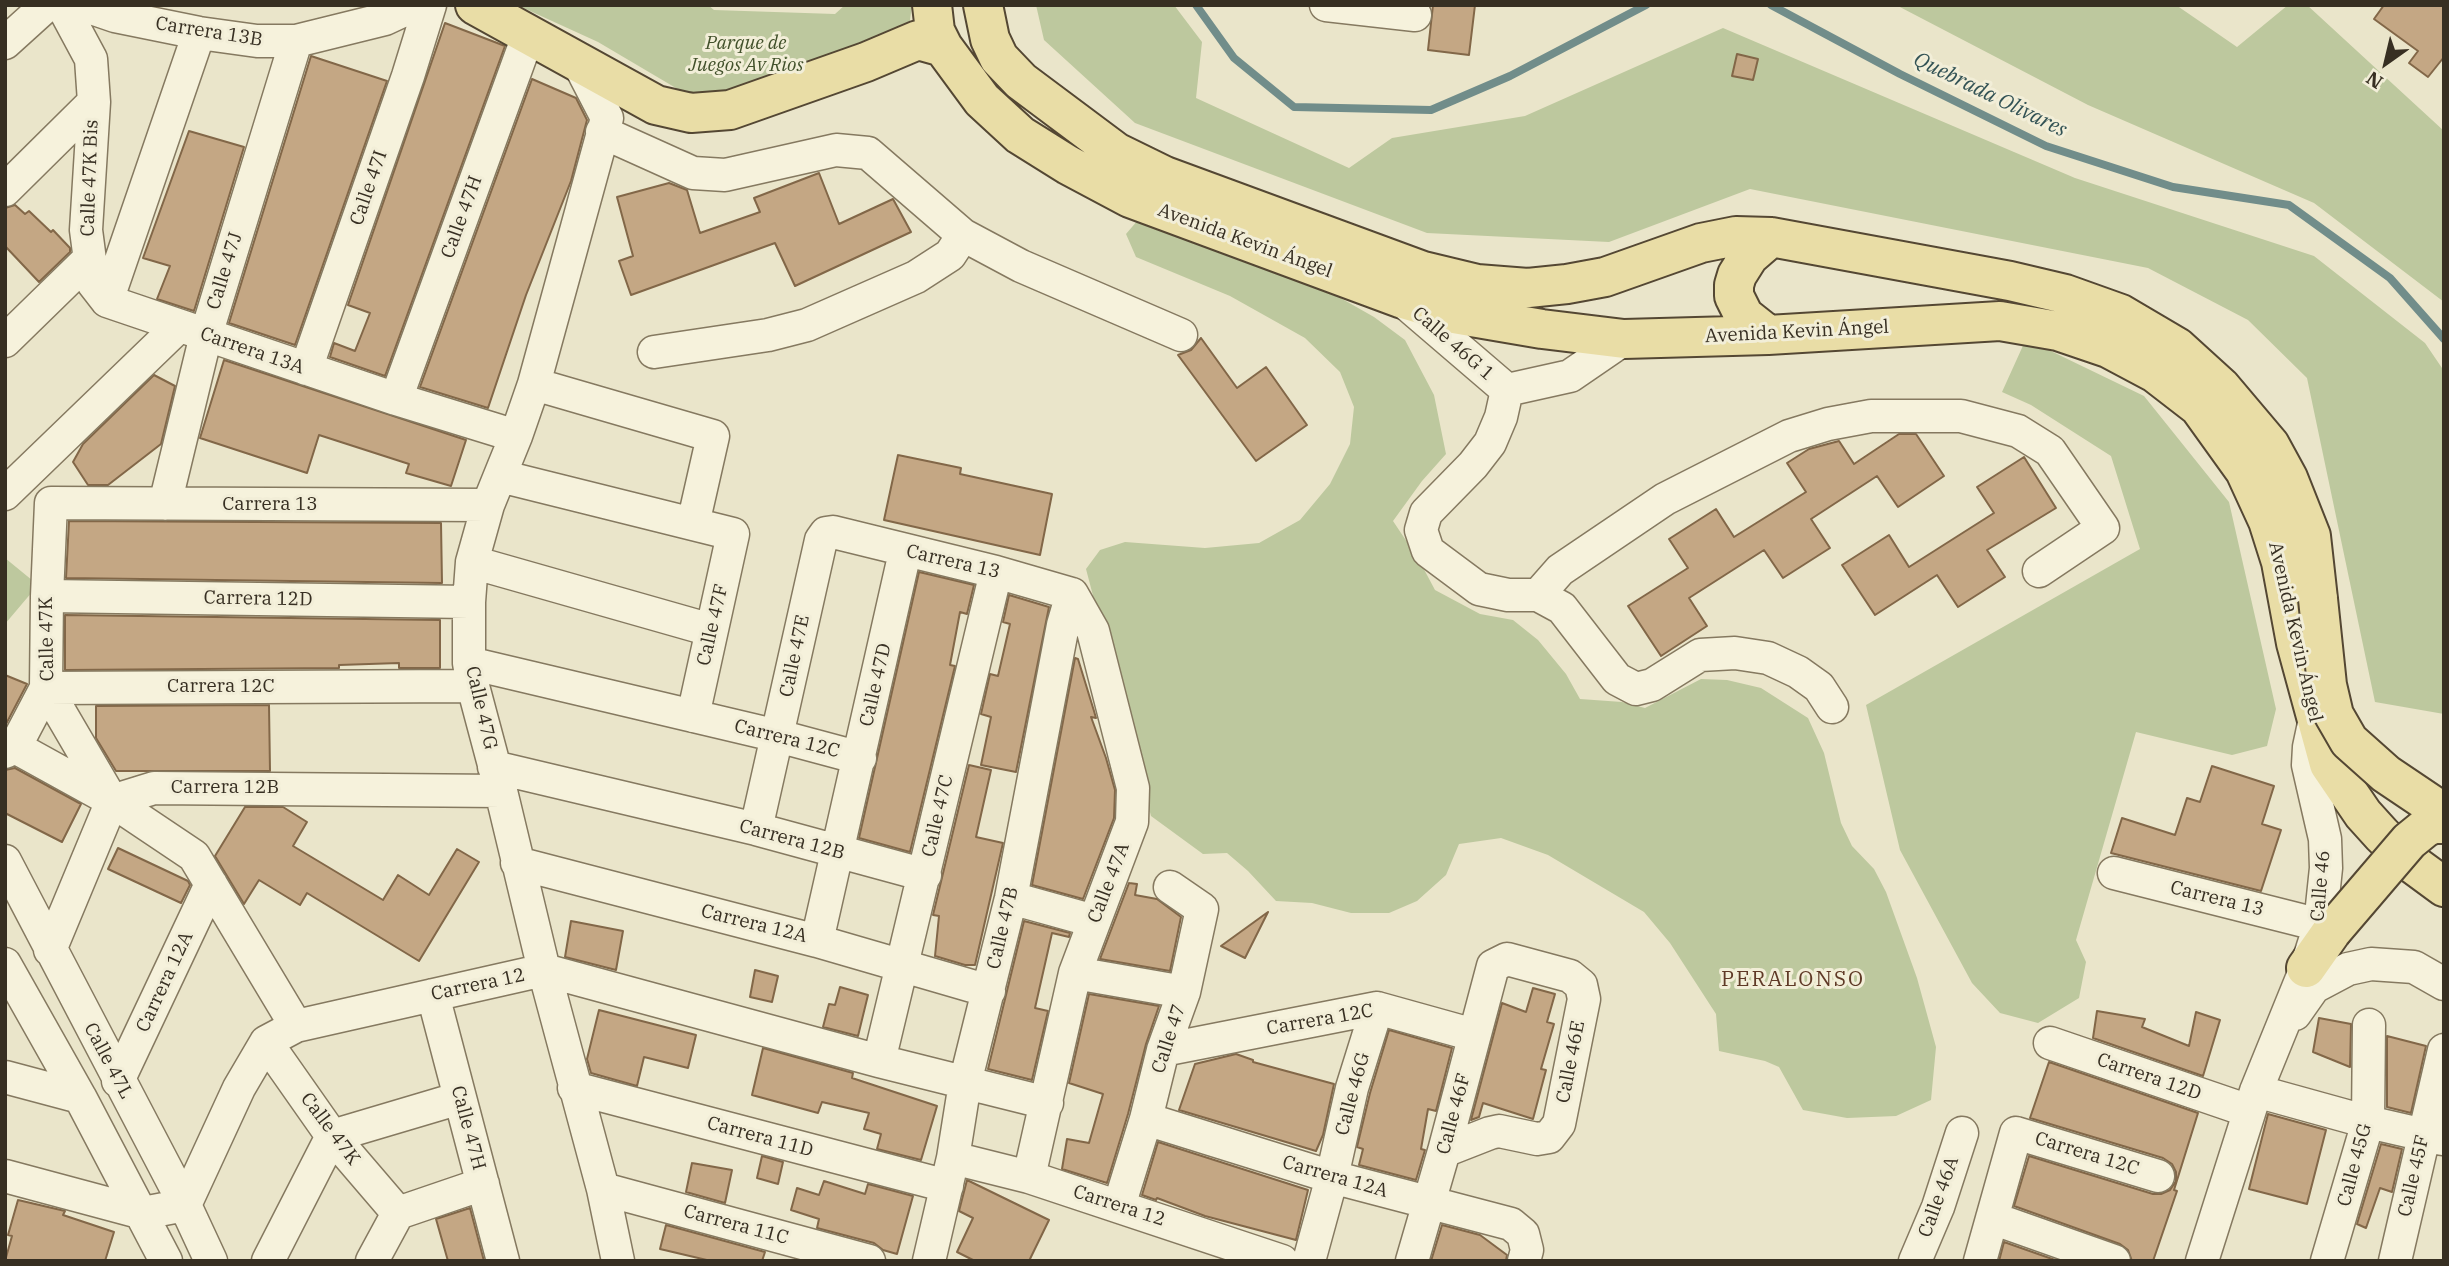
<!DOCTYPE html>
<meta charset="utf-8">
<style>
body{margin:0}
#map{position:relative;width:2449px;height:1266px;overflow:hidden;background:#eae5ca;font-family:"IBM Plex Serif",serif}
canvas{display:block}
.frame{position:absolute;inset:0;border:7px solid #372f22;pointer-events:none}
.north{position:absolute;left:2351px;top:28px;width:70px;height:70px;-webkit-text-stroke:5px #f2eed8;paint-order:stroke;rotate:214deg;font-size:19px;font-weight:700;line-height:28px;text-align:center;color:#372f22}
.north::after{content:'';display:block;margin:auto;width:24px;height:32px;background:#372f22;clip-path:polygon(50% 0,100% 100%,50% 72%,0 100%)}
</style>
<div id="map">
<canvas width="2449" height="1266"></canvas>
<div class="frame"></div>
<div class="north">N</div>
</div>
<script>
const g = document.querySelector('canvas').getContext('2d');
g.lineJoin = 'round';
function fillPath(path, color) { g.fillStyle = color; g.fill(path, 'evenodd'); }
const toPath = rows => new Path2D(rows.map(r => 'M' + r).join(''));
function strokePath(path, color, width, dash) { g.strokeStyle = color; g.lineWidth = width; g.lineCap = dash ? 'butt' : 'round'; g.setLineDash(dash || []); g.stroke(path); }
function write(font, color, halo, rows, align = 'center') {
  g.font = font + ' "IBM Plex Serif",serif'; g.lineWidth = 6; g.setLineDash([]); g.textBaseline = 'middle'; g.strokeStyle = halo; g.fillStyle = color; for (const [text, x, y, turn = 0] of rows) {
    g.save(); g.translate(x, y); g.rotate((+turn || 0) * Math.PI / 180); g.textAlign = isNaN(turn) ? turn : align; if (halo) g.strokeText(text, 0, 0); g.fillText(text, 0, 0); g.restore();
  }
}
fillPath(toPath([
 [517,5,708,5,714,10,835,14,845,5,912,5,908,35,751,99,681,91,598,42],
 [1036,5,1174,5,1202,42,1196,98,1349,168,1392,138,1525,116,1723,28,2075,178,2314,256,2425,343,2444,371,2444,714,2375,702,2307,378,2248,320,2148,268,1750,189,1609,242,1427,233,1135,123,1044,40],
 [1896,5,2176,5,2237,47,2288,5,2307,5,2444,131,2444,302,2314,203,2088,105],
 [1138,220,1307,279,1374,317,1405,340,1434,395,1446,454,1422,481,1393,521,1419,560,1435,590,1480,614,1513,620,1538,640,1566,674,1580,699,1622,702,1645,708,1701,679,1727,680,1761,688,1808,718,1824,753,1841,823,1852,846,1874,869,1886,892,1917,978,1936,1047,1931,1100,1896,1116,1847,1118,1803,1110,1779,1067,1765,1061,1719,1051,1716,1014,1670,943,1644,912,1548,855,1501,838,1459,844,1446,875,1417,901,1389,913,1351,913,1312,903,1276,901,1248,871,1227,853,1203,854,1151,816,1086,569,1100,550,1125,542,1205,548,1259,543,1300,520,1330,484,1350,444,1354,407,1340,372,1305,338,1230,296,1136,257,1126,234],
 [2026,339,2144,396,2229,502,2276,709,2267,746,2232,755,2136,732,2076,940,2086,962,2079,998,2038,1023,2000,1013,1972,983,1900,850,1866,705,2140,549,2111,456,2031,405,2002,392],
 [5,558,38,585,5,624]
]), '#bdc89e');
strokePath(toPath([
 [1196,5,1234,58,1294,107,1431,110,1510,76,1646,5],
 [1771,5,1900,74,2046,146,2173,187,2289,205,2390,278,2444,339]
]), '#718d8a', 8);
const building = toPath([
 [1433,5,1475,5,1469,55,1428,50,1433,5],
 [2384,5,2444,5,2444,57,2428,77,2409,63,2418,51,2374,19,2384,5],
 [445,23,505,46,385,376,330,357,334,343,355,351,370,313,348,305,445,23],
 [1737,54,1758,59,1753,80,1732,76,1737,54],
 [311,56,387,81,295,345,229,323,311,56],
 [532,79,576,98,587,120,571,181,526,295,488,408,420,387,532,79],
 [189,131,244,147,194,311,157,299,170,266,143,258,189,131],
 [819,173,839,224,893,199,911,232,795,286,775,243,631,295,619,261,633,256,617,197,669,183,687,190,700,233,760,212,754,198,819,173],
 [15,205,25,214,29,211,51,232,53,230,70,248,70,252,39,282,5,246,5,208,15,205],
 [1201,338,1237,388,1266,367,1307,425,1256,461,1178,355,1191,350,1201,338],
 [224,360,466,440,451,486,406,473,409,464,319,435,307,473,200,438,224,360],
 [154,375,175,386,161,444,108,485,88,485,73,462,83,444,154,375],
 [1899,434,1916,434,1944,476,1898,507,1877,476,1811,519,1830,548,1783,578,1764,550,1689,598,1707,626,1661,656,1628,606,1688,568,1669,539,1716,509,1734,537,1806,492,1787,463,1809,449,1839,441,1854,464,1899,434],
 [898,455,961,468,960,474,1052,494,1040,555,884,520,898,455],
 [2024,457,2056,508,1987,550,2005,577,1958,607,1937,575,1875,615,1842,565,1889,535,1909,567,1994,513,1977,487,2024,457],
 [69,521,441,523,442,583,66,578,69,521],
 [919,572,974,585,967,614,960,612,950,665,955,666,910,852,859,838,919,572],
 [1009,595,1049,607,1016,772,981,765,991,717,981,714,990,674,998,676,1010,624,1003,622,1009,595],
 [65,615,440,620,440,668,399,668,399,663,339,665,339,668,65,670,65,615],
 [1075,658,1078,659,1094,711,1096,718,1091,717,1106,758,1115,790,1114,818,1083,899,1032,885,1075,658],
 [5,675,27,684,5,726,5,675],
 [269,705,270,771,116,771,96,738,96,706,269,705],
 [969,765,991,770,976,837,1003,843,975,965,965,965,935,956,939,916,933,915,969,765],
 [2212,766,2274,786,2262,824,2281,830,2261,891,2111,853,2122,818,2175,835,2187,798,2200,802,2212,766],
 [15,768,81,804,62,842,5,813,5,770,15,768],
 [245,807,283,807,307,822,293,846,383,900,398,875,429,895,457,849,479,862,419,961,307,893,300,905,259,880,244,904,215,856,245,807],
 [118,848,188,881,190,885,181,903,108,869,118,848],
 [1129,883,1137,884,1135,895,1157,899,1181,917,1170,971,1100,959,1129,883],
 [1268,912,1245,958,1221,946,1268,912],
 [571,921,623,931,616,970,565,957,571,921],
 [1024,921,1070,933,1069,937,1052,933,1035,1008,1048,1011,1032,1080,988,1069,1024,921],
 [755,970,778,976,772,1002,750,997,755,970],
 [840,987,868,995,858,1036,823,1027,829,1004,835,1005,840,987],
 [1533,988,1555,994,1547,1022,1554,1024,1541,1069,1546,1070,1533,1119,1483,1103,1479,1117,1471,1120,1502,1003,1526,1012,1533,988],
 [1089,994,1159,1006,1146,1044,1128,1114,1107,1183,1062,1169,1067,1139,1089,1143,1103,1094,1069,1083,1089,994],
 [599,1010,696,1035,688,1068,644,1057,637,1086,591,1073,587,1059,599,1010],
 [2097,1011,2145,1019,2142,1027,2189,1046,2196,1012,2220,1020,2203,1076,2093,1038,2097,1011],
 [2319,1018,2351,1024,2350,1067,2313,1052,2319,1018],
 [1389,1030,1452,1048,1436,1111,1428,1109,1421,1149,1425,1150,1416,1180,1359,1165,1363,1149,1357,1147,1370,1093,1389,1030],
 [2387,1036,2426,1046,2411,1113,2387,1107,2387,1036],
 [763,1048,853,1073,852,1078,937,1106,921,1160,877,1149,881,1134,864,1129,869,1113,822,1102,818,1113,752,1095,763,1048],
 [1236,1054,1253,1060,1253,1062,1334,1084,1323,1135,1316,1151,1179,1110,1195,1064,1236,1054],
 [2049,1062,2198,1113,2174,1190,2177,1191,2153,1261,2132,1261,2128,1250,2120,1244,2014,1206,2029,1156,2153,1194,2161,1194,2170,1190,2176,1181,2176,1172,2172,1164,2163,1158,2030,1118,2049,1062],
 [2268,1114,2326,1130,2307,1204,2249,1189,2268,1114],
 [1158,1142,1308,1190,1296,1240,1205,1216,1157,1198,1156,1200,1142,1195,1158,1142],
 [2381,1144,2402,1149,2392,1192,2380,1188,2366,1228,2357,1224,2381,1144],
 [762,1156,783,1162,778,1184,757,1178,762,1156],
 [692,1163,732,1170,725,1203,686,1192,692,1163],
 [967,1180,1049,1220,1029,1261,975,1261,957,1252,973,1218,959,1211,967,1180],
 [824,1181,865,1194,868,1184,913,1196,897,1254,883,1250,874,1243,817,1228,819,1219,791,1210,797,1188,819,1195,824,1181],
 [18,1200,65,1211,63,1215,114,1232,105,1261,5,1261,12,1236,8,1235,18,1200],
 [470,1208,484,1261,448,1261,436,1219,470,1208],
 [666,1225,765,1252,762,1261,711,1261,660,1249,666,1225],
 [1442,1225,1480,1235,1507,1255,1506,1261,1431,1261,1442,1225],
 [2004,1242,2058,1261,1999,1261,2004,1242]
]);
fillPath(building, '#c4a784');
strokePath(building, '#826748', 2);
const minor = toPath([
 [62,5,91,59,94,102,86,230,93,283,107,301,396,399,516,436],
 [83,5,115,16,199,33,257,41,296,41,385,19,415,5],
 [1326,5,1415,15],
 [5,43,47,5],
 [577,60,607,118,534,384,516,436,488,505,472,562,469,602,469,663,473,686,501,791,544,970,603,1189,618,1261],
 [602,132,693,173,725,175,836,150,868,153,963,235,1021,266,1181,335],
 [5,190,94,102],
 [1402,300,1507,390],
 [107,301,199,33],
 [5,341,89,259],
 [654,352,768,335,807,325,916,277,950,255,963,235],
 [306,369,408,76,430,5],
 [534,384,713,436,693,524],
 [1507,390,1501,417,1490,443,1473,465,1426,513,1421,530,1428,551,1479,589,1508,595,1538,595,1562,608,1617,679,1636,689,1652,685,1700,655,1735,653,1768,658,1798,672,1819,687,1832,707],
 [1507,390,1570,376,1624,339],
 [396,399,528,36],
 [500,476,733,534,693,716],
 [5,494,179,326],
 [165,504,206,335,296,41],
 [472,562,711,630],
 [1538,595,1560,570,1665,499,1789,436,1828,424,1871,416,1961,416,2018,431,2050,451,2103,528,2039,571],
 [47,596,469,602],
 [469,663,778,736,860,758],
 [15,747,111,800],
 [5,752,15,747,46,688,473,686],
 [494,767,756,829,925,875],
 [112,801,154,788,501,791],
 [756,829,821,540,826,533,833,532,996,572,1072,594],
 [5,861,185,1205,211,1261],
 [517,863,817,941,989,991],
 [2114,873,2320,925],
 [1011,898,1094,921],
 [817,941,905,552],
 [50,950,112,801],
 [5,964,80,1097,166,1261],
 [1075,973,1184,992],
 [433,995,503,1261],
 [2295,1014,2314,987,2348,969,2371,964,2414,967,2444,984],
 [296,1026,194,856,112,801,46,688,47,596,51,503,488,505],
 [266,1042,332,1136,398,1213],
 [2050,1043,2249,1111],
 [1163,1050,1377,1008,1474,1035],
 [879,1061,996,572],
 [5,1077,80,1097],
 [118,1081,211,884],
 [574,1088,947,1186],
 [2256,1091,2368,1122,2442,1139],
 [1146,1119,1332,1177,1511,1224,1523,1234,1527,1250,1524,1261],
 [332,1136,460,1098],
 [953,1158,1029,1177,1282,1261],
 [5,1176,143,1213,185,1205,239,1088,266,1042,296,1026,544,970,879,1061,1047,1103],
 [1029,1177,1075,973,1132,822,1133,788,1093,631,1072,594],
 [603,1189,869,1261],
 [1119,1206,1146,1119,1163,1050,1184,992,1202,909,1170,887],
 [398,1213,483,1184],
 [1992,1218,2114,1261],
 [268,1261,332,1136],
 [372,1261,398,1213],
 [929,1261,953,1158,965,1083,1011,898,1063,625,1072,594],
 [1309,1261,1332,1177,1352,1088,1377,1008],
 [1412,1261,1444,1151,1493,966,1507,959,1570,976,1581,985,1584,999,1559,1124,1549,1137,1537,1139,1499,1131,1490,1133,1444,1151],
 [1915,1261,1938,1207,1962,1133],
 [1980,1261,2016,1133,2158,1176],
 [2202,1261,2256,1091,2306,968,2320,925,2326,868,2325,839,2308,765,2309,747,2315,719],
 [2327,1261,2368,1122,2369,1025],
 [2395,1261,2444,1050]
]);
const major = toPath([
 [475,5,656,105,691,113,730,110,866,62,918,40,943,47],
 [932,5,935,31,943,47,982,100,1020,135,1068,165,1130,198,1400,298,1454,314,1542,329,1624,339,1768,335,2000,321,2058,331,2108,348,2155,373,2199,407,2245,471,2268,521,2281,562,2296,643,2329,764,2363,814,2382,835,2410,862,2444,887],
 [983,5,990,39,999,58,1021,81,1116,152,1165,176,1423,271,1477,284,1528,288,1567,284,1605,277,1701,243,1736,236,1771,237,2010,281,2065,294,2121,314,2177,347,2221,387,2270,445,2288,478,2311,536,2318,599],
 [1768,335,1744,316,1734,296,1734,285,1737,275,1749,256,1771,237],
 [2306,968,2332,931]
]);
strokePath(minor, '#857960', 35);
strokePath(major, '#544733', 42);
strokePath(minor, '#f6f2dc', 32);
strokePath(major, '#e9dda6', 38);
const majorBridge = toPath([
 [2318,599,2327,685,2334,715,2349,741,2386,774,2444,813],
 [2332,931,2409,841,2425,828,2433,824,2444,824]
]);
strokePath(majorBridge, '#544733', 42, []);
strokePath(majorBridge, '#e9dda6', 38);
write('19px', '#372f22', '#f2eed8', [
 ["Carrera 13B",209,32,9],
 ["Calle 47K Bis",90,178,-88],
 ["Calle 47I",369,188,-71],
 ["Calle 47H",462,217,-70],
 ["Avenida Kevin Ángel",1245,241,20],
 ["Calle 47J",225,271,-73],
 ["Avenida Kevin Ángel",1797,332,-3],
 ["Calle 46G 1",1453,344,41],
 ["Carrera 13A",252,351,19],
 ["Carrera 13",270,505],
 ["Carrera 13",953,562,13],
 ["Carrera 12D",258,599,1],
 ["Calle 47F",713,625,-77],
 ["Avenida Kevin Ángel",2295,632,77],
 ["Calle 47K",47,639,-91],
 ["Calle 47E",795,656,-78],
 ["Calle 47D",876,685,-77],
 ["Carrera 12C",221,687],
 ["Calle 47G",481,708,77],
 ["Carrera 12C",787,739,14],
 ["Carrera 12B",225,788],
 ["Calle 47C",938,816,-77],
 ["Carrera 12B",792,840,15],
 ["Calle 47A",1109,883,-69],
 ["Calle 46",2321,886,-85],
 ["Carrera 13",2217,899,14],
 ["Carrera 12A",754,924,14],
 ["Calle 47B",1003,928,-77],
 ["Carrera 12A",165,982,-65],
 ["Carrera 12",478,985,-12],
 ["Carrera 12C",1320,1020,-10],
 ["Calle 47",1169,1039,-72],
 ["Calle 47L",108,1061,62],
 ["Calle 46E",1571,1062,-79],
 ["Carrera 12D",2149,1077,19],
 ["Calle 46G",1353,1094,-75],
 ["Calle 46F",1454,1114,-75],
 ["Calle 47H",468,1128,75],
 ["Calle 47K",330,1129,53],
 ["Carrera 11D",760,1137,15],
 ["Carrera 12C",2087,1154,17],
 ["Calle 45G",2355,1165,-75],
 ["Calle 45F",2414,1176,-77],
 ["Carrera 12A",1335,1177,16],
 ["Calle 46A",1939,1197,-70],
 ["Carrera 12",1119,1206,18],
 ["Carrera 11C",736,1225,15]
]);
write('italic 19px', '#42512b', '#f2eed8', [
 ["Parque de",746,44],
 ["Juegos Av Rios",746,66]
]);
write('italic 21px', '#335355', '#f2eed8', [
 ["Quebrada Olivares",1990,95,26]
]);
g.letterSpacing = '2px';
write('21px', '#5f3926', '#f2eed8', [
 ["PERALONSO",1793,980]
]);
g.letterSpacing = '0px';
</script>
